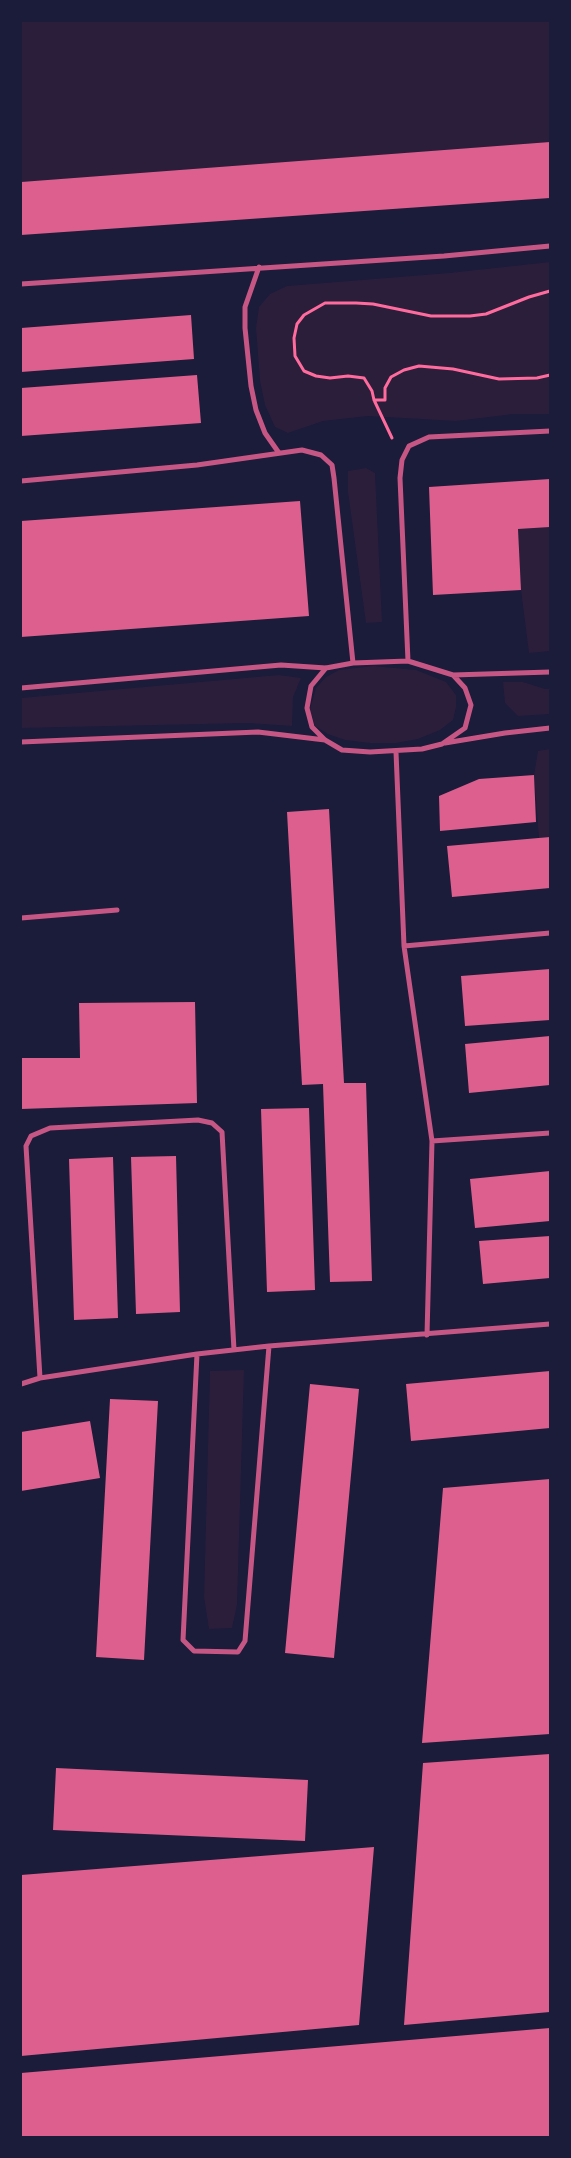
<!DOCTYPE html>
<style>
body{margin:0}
#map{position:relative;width:571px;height:2158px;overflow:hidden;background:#1b1b3a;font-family:"Source Sans 3",sans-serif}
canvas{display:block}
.frame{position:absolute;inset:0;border:22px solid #1b1b3a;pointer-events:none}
</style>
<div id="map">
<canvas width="571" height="2158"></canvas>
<div class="frame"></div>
</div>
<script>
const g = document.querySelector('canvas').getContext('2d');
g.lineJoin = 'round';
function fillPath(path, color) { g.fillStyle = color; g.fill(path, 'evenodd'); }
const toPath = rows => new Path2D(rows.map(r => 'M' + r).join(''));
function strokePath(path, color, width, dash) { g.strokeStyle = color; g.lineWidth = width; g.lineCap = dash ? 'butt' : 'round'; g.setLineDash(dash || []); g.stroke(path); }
fillPath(toPath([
 [21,21,550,21,550,142,21,182],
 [550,262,550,414,514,414,456,421,368,416,323,421,288,433,275,427,265,405,260,381,256,328,259,307,270,294,287,286,449,273],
 [366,468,375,473,382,622,366,623,348,492,348,471],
 [550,527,550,651,529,653,521,590,518,529],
 [373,666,416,670,446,682,456,695,456,707,453,720,440,730,418,739,396,743,370,743,345,740,328,734,315,726,310,709,316,688,326,677,339,670],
 [279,675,301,678,293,697,292,726,248,723,21,728,21,698],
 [503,682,523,682,545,689,550,689,550,714,518,716,505,703],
 [550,749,550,837,539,838,534,775,538,751],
 [244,1370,237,1605,232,1628,209,1629,204,1597,210,1371]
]), '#2a1e3b');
fillPath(toPath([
 [550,142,550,198,21,235,21,182],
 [191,315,194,359,21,372,21,328],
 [197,375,201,423,21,436,21,388],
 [550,479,550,527,518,529,521,590,433,595,429,487],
 [300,501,309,616,21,637,21,521],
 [534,775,536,822,440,831,439,796,479,779],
 [329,809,344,1083,366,1083,372,1281,330,1282,323,1084,302,1085,287,812],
 [550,837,550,888,452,897,447,846],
 [550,969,550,1020,465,1026,461,976],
 [195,1002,197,1103,21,1109,21,1058,80,1058,79,1003],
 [550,1036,550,1085,469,1093,465,1044],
 [309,1108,315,1290,267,1292,261,1109],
 [176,1156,180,1312,136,1314,131,1157],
 [113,1157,118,1318,74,1320,69,1159],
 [550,1171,550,1221,475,1228,470,1179],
 [550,1236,550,1278,483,1284,479,1241],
 [550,1371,550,1428,411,1441,406,1384],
 [310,1384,359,1389,334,1658,285,1653],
 [110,1399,158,1401,144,1660,96,1657],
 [90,1421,100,1478,21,1491,21,1432],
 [550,1479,550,1734,422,1743,443,1488],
 [550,1754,550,2012,404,2025,423,1763],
 [56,1768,308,1780,305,1841,53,1830],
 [374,1847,359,2025,21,2056,21,1875],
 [550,2028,550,2137,21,2137,21,2073]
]), '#dd5f8e');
strokePath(toPath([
 [374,400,385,400,385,388,391,377,404,370,419,366,453,369,499,379,537,378,550,375],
 [392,438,374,400,372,391,364,378,348,376,330,378,316,376,304,371,295,356,294,338,297,324,304,315,325,303,356,303,373,304,431,316,470,316,486,314,529,297,550,291]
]), '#ff6b9d', 3);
strokePath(toPath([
 [259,267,245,307,245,328,251,386,256,410,265,433,279,453],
 [21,284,444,256,550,246],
 [21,481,197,465,302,450,321,455,332,465,334,478,353,663],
 [408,661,400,478,402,460,409,446,429,437,550,431],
 [453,675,550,672],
 [21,688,281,665,326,668,353,663,408,661,453,675,465,688,471,705,465,728,442,744,422,749,370,752,342,750,325,740,312,727,307,708,311,686,326,668],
 [21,742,258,732,325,740],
 [445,743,505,733,550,728],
 [396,752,404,946,432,1141,427,1335],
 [21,918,117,910],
 [404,946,550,933],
 [432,1141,550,1133],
 [197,1354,183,1640,194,1651,238,1652,245,1641,269,1346],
 [40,1378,26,1146,31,1136,50,1128,198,1120,212,1123,222,1132,234,1350],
 [21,1384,40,1378,197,1354,269,1346,550,1324]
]), '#c65784', 5);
</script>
